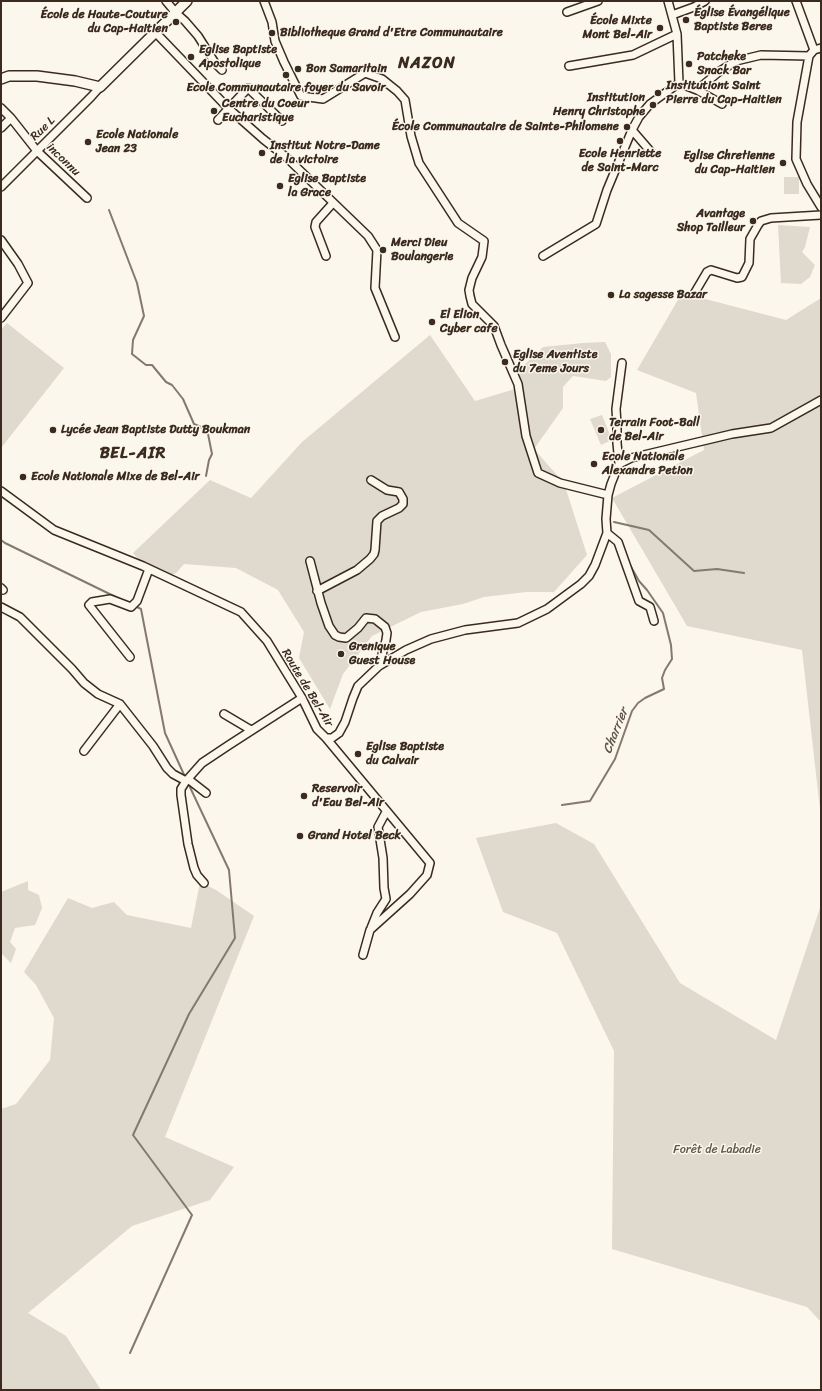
<!DOCTYPE html>
<meta charset="utf-8">
<style>
body{margin:0}
#map{position:relative;width:822px;height:1391px;overflow:hidden;background:#fbf7ec;font-family:Sriracha,sans-serif}
canvas{display:block}
.frame{position:absolute;inset:0;border:2px solid #3b2a1e;pointer-events:none}
</style>
<div id="map">
<canvas width="822" height="1391"></canvas>
<div class="frame"></div>
</div>
<script>
const g = document.querySelector('canvas').getContext('2d');
g.lineJoin = 'round';
function fillPath(path, color) { g.fillStyle = color; g.fill(path, 'evenodd'); }
const toPath = rows => new Path2D(rows.map(r => 'M' + r).join(''));
function strokePath(path, color, width, dash) { g.strokeStyle = color; g.lineWidth = width; g.lineCap = dash ? 'butt' : 'round'; g.setLineDash(dash || []); g.stroke(path); }
function write(font, color, halo, rows, align = 'center') {
  g.font = font + ' Sriracha,sans-serif'; g.lineWidth = 3; g.setLineDash([]); g.textBaseline = 'middle'; g.strokeStyle = halo; g.fillStyle = color; for (const [text, x, y, turn = 0] of rows) {
    g.save(); g.translate(x, y); g.rotate((+turn || 0) * Math.PI / 180); g.textAlign = isNaN(turn) ? turn : align; if (halo) g.strokeText(text, 0, 0); g.fillText(text, 0, 0); g.restore();
  }
}
fillPath(toPath([
 [784,177,799,177,799,194,784,194],
 [778,225,810,227,805,247,802,252,815,265,810,277,801,284,781,283],
 [682,293,786,320,821,298,821,818,802,650,687,626,612,498,704,450,696,393,637,370],
 [7,323,64,368,1,448,1,330],
 [430,335,475,401,515,389,522,367,543,347,583,343,605,342,611,354,611,377,606,381,573,376,563,387,563,408,534,449,564,483,587,555,554,592,526,592,484,597,463,604,421,612,372,636,343,674,330,709,299,658,304,632,278,590,236,568,184,564,176,573,166,578,152,575,133,553,210,480,251,498,302,442],
 [602,415,612,440,601,445,590,419],
 [556,823,594,844,680,983,776,1040,821,905,821,1322,807,1307,612,1249,614,1051,557,933,503,912,476,838],
 [28,881,28,890,39,895,42,908,35,925,15,928,10,942,16,949,11,963,1,953,1,892],
 [200,882,216,890,254,916,165,1137,234,1167,210,1200,132,1226,28,1313,66,1336,101,1390,1,1390,1,1109,16,1104,50,1060,54,1018,36,985,24,972,68,898,92,908,114,902,127,915,191,928]
]), '#dfd9ce');
strokePath(toPath([
 [109,210,137,283,144,316,133,340,132,354,146,365,152,365,166,382,172,385,183,399,194,424,201,427,208,434,212,454,209,460,206,476],
 [614,522,649,530,694,571,717,569,744,573],
 [1,540,5,543,122,600],
 [135,606,141,609,165,733,186,779],
 [562,805,590,801,615,759,632,711,638,703,645,698,664,689,662,678,665,670,672,659,671,645,663,613,647,590,639,581,630,565],
 [130,1353,192,1215,133,1135,189,1014,235,938,229,870,188,783]
]), '#85796d', 2);
const minor = toPath([
 [166,1,176,13,185,21,198,36,215,63,222,70],
 [264,1,272,22,275,41,284,62,301,96,323,99,365,73,382,79,397,91,405,100,411,136,419,163,458,223,484,241,482,257,472,278,469,290,470,296,472,304,494,326,501,345,518,384,526,436,538,473,560,483,608,495],
 [668,1,677,34,679,83],
 [796,1,814,50],
 [567,12,598,1],
 [672,15,694,7,705,1],
 [156,33,228,108,263,139,286,157,368,236,377,250,375,288,395,337],
 [821,48,814,50,809,56,797,122,796,159,807,184,821,207],
 [569,66,633,55,677,34],
 [679,83,697,90,720,71,736,61,761,55,809,56],
 [697,90,722,104],
 [1,108,11,118,37,151,87,198],
 [218,120,248,88,282,121],
 [1,128,11,118],
 [632,130,651,152],
 [1,187,91,97,100,87],
 [1,240,18,264,28,283,1,318],
 [326,256,315,227,316,222,333,203],
 [543,256,596,224,607,190,632,130,639,117,650,104,679,83],
 [694,294,707,272,711,270,737,278,742,277,749,263,750,239,758,225,761,221,771,218,821,215],
 [619,464,617,443,617,425,616,409,622,363],
 [1,491,54,530,143,566,241,612,267,641,302,698,317,729,326,738,332,738,339,733,345,722,353,698,358,686,379,666,406,650,431,639,465,630,518,623,547,609,581,584,589,576,595,565,607,533,606,519,608,495,611,484,619,464,631,458,732,434,771,428,821,400],
 [607,533,618,542,639,601,650,607,654,621],
 [310,561,321,603,329,626,335,635,339,637,346,638,358,628,366,618,375,619,385,627,387,633,386,640,379,666],
 [1,588,3,590],
 [317,591,357,570,370,559,374,554,375,550,377,521,382,516,399,508,403,504,403,499,399,492,387,490,371,480],
 [1,607,20,617,72,669,84,683,98,694,120,704,153,746,167,768,173,774,186,781],
 [130,657,89,605,92,602,110,599,131,607,137,601,149,569],
 [224,714,251,730],
 [326,738,430,863,427,875,410,894,370,930,363,955],
 [84,751,120,704],
 [188,779,206,793],
 [204,883,197,875,194,868,188,844,181,795,181,789,186,781,202,763,229,745,302,698],
 [371,928,377,913,386,899,384,888,383,858,378,827,386,812]
]);
const major = toPath([
 [1,79,9,76,37,76,75,81,100,87,187,1]
]);
strokePath(minor, '#3b2a1e', 10);
strokePath(major, '#3b2a1e', 12);
strokePath(minor, '#fbf7ec', 7);
strokePath(major, '#fbf7ec', 9);
for (const [x, y, r, color] of [
 [686,20,4,"#3b2a1e"],
 [176,22,4,"#3b2a1e"],
 [660,28,4,"#3b2a1e"],
 [272,33,4,"#3b2a1e"],
 [191,57,4,"#3b2a1e"],
 [689,64,4,"#3b2a1e"],
 [298,69,4,"#3b2a1e"],
 [286,75,4,"#3b2a1e"],
 [658,93,4,"#3b2a1e"],
 [653,105,4,"#3b2a1e"],
 [214,111,4,"#3b2a1e"],
 [627,127,4,"#3b2a1e"],
 [620,141,4,"#3b2a1e"],
 [88,142,4,"#3b2a1e"],
 [262,153,4,"#3b2a1e"],
 [783,163,4,"#3b2a1e"],
 [280,186,4,"#3b2a1e"],
 [753,221,4,"#3b2a1e"],
 [383,250,4,"#3b2a1e"],
 [611,295,4,"#3b2a1e"],
 [432,322,4,"#3b2a1e"],
 [505,362,4,"#3b2a1e"],
 [53,430,4,"#3b2a1e"],
 [601,430,4,"#3b2a1e"],
 [594,464,4,"#3b2a1e"],
 [23,477,4,"#3b2a1e"],
 [341,654,4,"#3b2a1e"],
 [358,754,4,"#3b2a1e"],
 [304,796,4,"#3b2a1e"],
 [300,836,4,"#3b2a1e"]
]) { const dot = new Path2D(); dot.arc(x, y, r, 0, 2 * Math.PI); g.fillStyle = color; g.fill(dot); strokePath(dot, '#fbf7ec', 1.5); }
write('bold 12px', '#3b2a1e', '#fbf7ec', [
 ["Église Évangélique",694,13],
 ["Baptiste Beree",694,27],
 ["École de Haute-Couture",168,15,"right"],
 ["du Cap-Haitien",168,29,"right"],
 ["École Mixte",652,21,"right"],
 ["Mont Bel-Air",652,35,"right"],
 ["Bibliotheque Grand d'Etre Communautaire",280,33],
 ["Eglise Baptiste",199,50],
 ["Apostolique",199,64],
 ["Patcheke",697,57],
 ["Snack Bar",697,71],
 ["Bon Samaritain",306,69],
 ["Institutiont Saint",666,86],
 ["Pierre du Cap-Haitien",666,100],
 ["Ecole Communautaire foyer du Savoir",286,88,"center"],
 ["Institution",645,98,"right"],
 ["Henry Christophe",645,112,"right"],
 ["Centre du Coeur",222,104],
 ["Eucharistique",222,118],
 ["École Communautaire de Sainte-Philomene",619,127,"right"],
 ["Ecole Nationale",96,135],
 ["Jean 23",96,149],
 ["Institut Notre-Dame",270,146],
 ["de la victoire",270,160],
 ["Ecole Henriette",620,154,"center"],
 ["de Saint-Marc",620,168,"center"],
 ["Eglise Chretienne",775,156,"right"],
 ["du Cap-Haitien",775,170,"right"],
 ["Eglise Baptiste",288,179],
 ["la Grace",288,193],
 ["Avantage",745,214,"right"],
 ["Shop Tailleur",745,228,"right"],
 ["Merci Dieu",391,243],
 ["Boulangerie",391,257],
 ["La sagesse Bazar",619,295],
 ["El Elion",440,315],
 ["Cyber cafe",440,329],
 ["Eglise Aventiste",513,355],
 ["du 7eme Jours",513,369],
 ["Terrain Foot-Ball",609,423],
 ["de Bel-Air",609,437],
 ["Lycée Jean Baptiste Dutty Boukman",61,430],
 ["Ecole Nationale",602,457],
 ["Alexandre Petion",602,471],
 ["Ecole Nationale Mixe de Bel-Air",31,477],
 ["Grenique",349,647],
 ["Guest House",349,661],
 ["Eglise Baptiste",366,747],
 ["du Calvair",366,761],
 ["Reservoir",312,789],
 ["d'Eau Bel-Air",312,803],
 ["Grand Hotel Beck",308,836]
], 'left');
write('12px', '#3b2a1e', '#fbf7ec', [
 ["Rue L",43,129,-44],
 ["inconnu",63,160,44],
 ["Route de Bel-Air",307,688,59]
]);
write('12px', '#64564a', '#fbf7ec', [
 ["Forêt de Labadie",717,1150]
]);
write('italic 13px', '#605246', '#fbf7ec', [
 ["Charrier",616,731,-68]
]);
g.letterSpacing = '1px';
write('bold 16px', '#3b2a1e', '#fbf7ec', [
 ["NAZON",427,64],
 ["BEL-AIR",133,454]
]);
g.letterSpacing = '0px';
</script>
